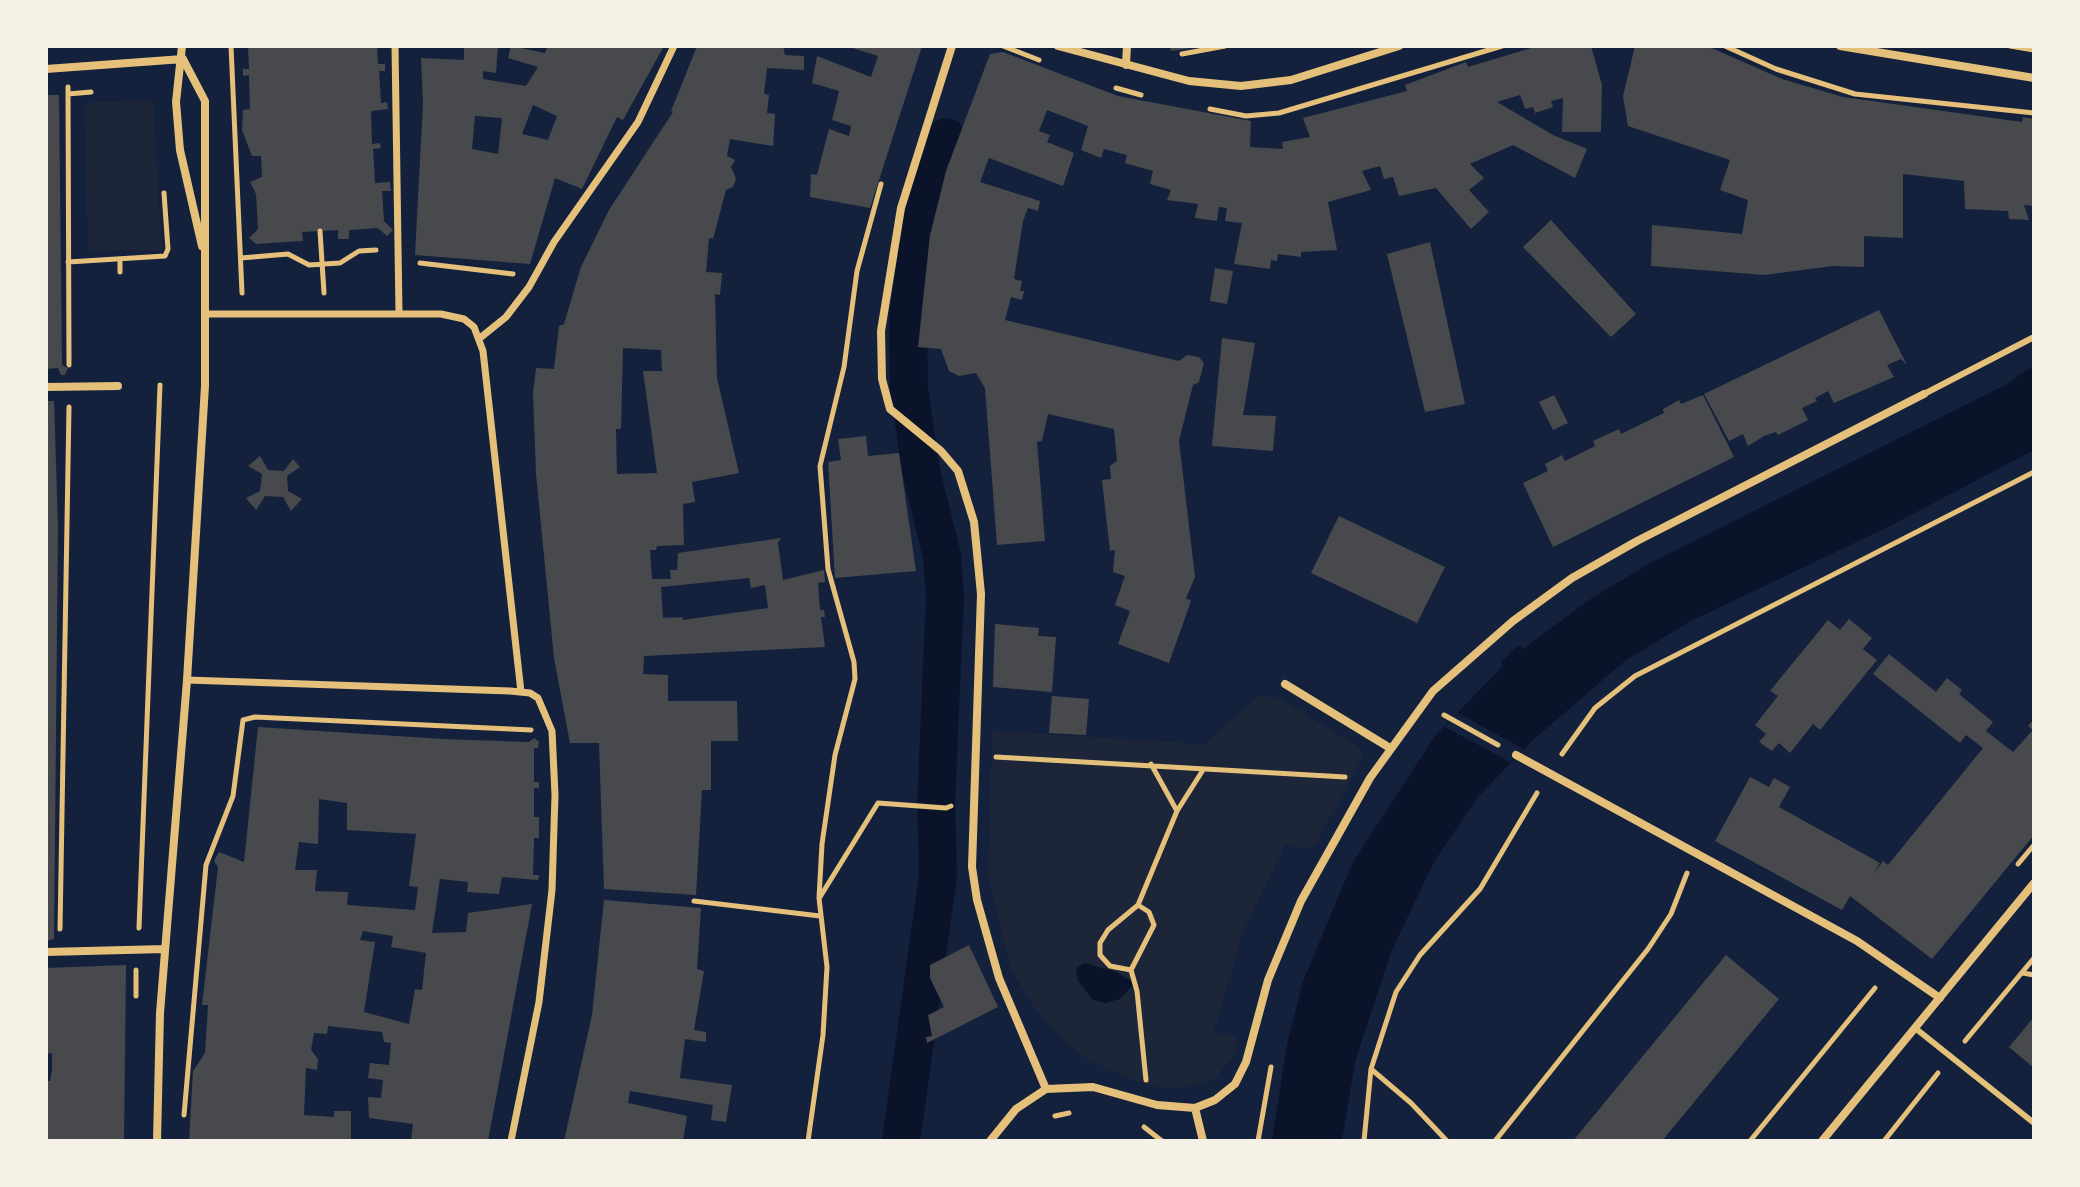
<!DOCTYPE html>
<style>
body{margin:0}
#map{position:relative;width:2080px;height:1187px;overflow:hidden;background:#14213d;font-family:Mulish,sans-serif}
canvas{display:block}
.frame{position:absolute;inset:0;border:48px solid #f6f1e7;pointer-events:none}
</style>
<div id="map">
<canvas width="2080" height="1187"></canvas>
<div class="frame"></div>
</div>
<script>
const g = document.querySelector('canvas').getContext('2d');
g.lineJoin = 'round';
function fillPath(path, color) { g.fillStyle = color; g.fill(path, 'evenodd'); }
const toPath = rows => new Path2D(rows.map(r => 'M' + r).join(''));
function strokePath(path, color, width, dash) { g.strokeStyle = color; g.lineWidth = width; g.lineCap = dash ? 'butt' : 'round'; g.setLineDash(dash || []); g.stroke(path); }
fillPath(toPath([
 [153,100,162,250,88,251,84,103],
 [1260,695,1282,700,1361,748,1363,757,1315,845,1304,850,1286,843,1244,930,1214,1031,1237,1038,1235,1055,1214,1079,1184,1088,1157,1087,1132,1080,1087,1059,1062,1039,1034,1007,1010,968,988,876,992,731,1204,744]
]), '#1d2539');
fillPath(toPath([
 [2034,365,2034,450,1890,526,1689,622,1626,660,1534,739,1477,798,1434,862,1392,950,1355,1062,1342,1141,1272,1141,1287,1044,1303,981,1353,862,1435,736,1503,666,1501,662,1519,645,1523,649,1592,598,1652,562,2007,384],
 [1085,963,1116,972,1135,983,1120,999,1105,1003,1093,1000,1078,981,1076,968]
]), '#0b132b');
fillPath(toPath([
 [1458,713,1523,749,1510,762,1445,727]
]), '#14213d');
strokePath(toPath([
 [901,1141,938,876,936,803,945,597,942,556,921,471,909,389,908,318,922,216,946,137]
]), '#0b132b', 38);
fillPath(toPath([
 [248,46,377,46,378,64,385,64,385,71,379,71,381,103,387,102,388,109,371,111,372,144,380,143,381,148,373,149,375,183,390,182,391,191,382,191,384,221,393,230,387,236,378,228,349,230,349,239,338,239,338,230,302,232,303,241,256,244,249,238,258,229,256,194,250,182,262,177,261,156,252,156,242,130,243,110,250,109,249,75,243,76,243,69,249,69],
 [464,46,498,46,496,73,483,71,483,79,526,86,538,67,508,58,511,46,545,53,548,46,664,46,623,120,617,117,582,189,555,178,530,264,415,255,423,104,421,58,464,60],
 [533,105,557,116,548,140,522,134],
 [475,116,502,118,498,154,472,149],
 [697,46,783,46,785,55,804,56,804,70,767,68,764,94,769,95,767,113,775,114,773,146,730,139,727,156,735,160,731,167,736,179,733,187,726,190,713,239,709,238,706,272,722,273,720,295,715,294,717,378,739,473,692,482,695,502,683,504,684,545,657,546,656,550,650,550,652,579,671,579,670,570,677,570,678,553,781,538,778,543,783,580,824,570,825,582,818,583,820,610,824,610,825,617,821,617,825,647,644,656,643,674,668,675,668,701,737,701,738,741,711,741,711,790,702,790,696,895,604,889,599,743,570,743,554,658,536,474,533,393,536,368,554,369,559,326,564,324,581,267,609,210,673,112,671,111],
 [623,348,661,350,662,371,643,371,657,473,617,474,616,429,621,429],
 [749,578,751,588,765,585,768,608,683,620,682,617,663,618,661,587],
 [846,46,922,46,870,208,810,197,811,174,817,175,829,129,849,136,851,126,832,120,839,91,812,83,817,56,871,77,878,56],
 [1170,46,1190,46,1191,48,1171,51],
 [1538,46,1591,46,1602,85,1601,132,1562,132,1563,98,1551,101,1553,107,1535,113,1533,107,1525,109,1520,95,1497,102,1553,135,1587,149,1575,178,1513,145,1470,164,1484,178,1469,190,1489,212,1471,229,1436,188,1399,196,1393,177,1384,179,1380,166,1362,171,1371,190,1328,202,1337,250,1301,252,1301,257,1278,254,1277,261,1271,260,1270,269,1234,264,1242,223,1225,221,1227,208,1219,207,1217,221,1195,218,1198,204,1167,200,1171,190,1150,184,1153,171,1125,163,1127,155,1104,149,1101,158,1081,150,1088,126,1047,110,1039,131,1050,135,1047,142,1074,153,1063,186,989,158,980,182,1040,201,1038,211,1028,208,1023,221,1014,279,1022,281,1020,291,1024,291,1022,300,1011,297,1005,320,1179,361,1187,355,1199,357,1204,363,1199,382,1193,385,1179,441,1195,577,1186,598,1191,601,1169,663,1118,644,1130,611,1115,605,1125,576,1113,572,1115,550,1110,551,1102,480,1111,479,1110,466,1117,461,1114,429,1048,414,1042,441,1037,442,1045,541,997,545,985,388,976,373,959,376,949,371,941,349,918,347,930,235,946,171,990,54,1003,52,1118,96,1251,121,1250,147,1283,149,1282,142,1310,137,1303,118,1407,91,1405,85,1466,62,1468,67],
 [1635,46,1707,46,1782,79,1843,97,2022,122,2023,117,2034,119,2034,206,2024,205,2029,220,2009,219,2008,211,1965,209,1964,181,1903,174,1903,238,1864,236,1864,267,1833,266,1764,275,1651,266,1652,225,1742,234,1748,200,1720,190,1730,160,1628,126,1623,96],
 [46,95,59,95,62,365,68,368,65,375,61,375,58,368,46,369],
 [1551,220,1636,314,1611,337,1523,247],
 [1430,242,1465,404,1425,412,1387,254],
 [1215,268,1233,271,1227,304,1210,301],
 [1879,310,1907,365,1901,359,1887,365,1894,377,1834,403,1828,391,1815,398,1817,401,1802,408,1808,420,1778,435,1776,432,1764,436,1748,446,1743,434,1729,441,1704,394],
 [1222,338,1255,343,1243,415,1276,416,1273,451,1212,446],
 [1554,395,1568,423,1553,430,1539,402],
 [1703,395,1734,457,1553,547,1523,483,1548,471,1545,464,1562,455,1565,461,1595,446,1593,441,1619,429,1621,434,1664,413,1663,409,1679,400,1681,404],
 [46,401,54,401,58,526,54,939,46,941],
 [866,436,868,456,899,453,916,571,835,578,828,462,841,460,838,439],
 [260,456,268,470,284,471,293,459,300,467,287,476,288,491,302,499,291,511,283,497,265,496,256,510,246,498,260,491,262,474,248,466],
 [1339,516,1445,567,1417,623,1311,573],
 [1849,619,1872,638,1863,649,1877,660,1820,730,1813,724,1790,753,1779,743,1772,751,1759,742,1766,734,1755,725,1778,696,1770,691,1828,620,1840,630],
 [995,624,1039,628,1038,636,1056,637,1052,692,993,687],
 [1889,654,1936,692,1947,678,1962,690,1959,694,1993,722,1986,731,2013,752,2033,730,2028,726,2034,719,2034,835,1932,959,1850,896,1842,910,1715,841,1750,777,1769,787,1774,778,1790,787,1779,807,1880,863,1873,875,1883,861,1888,865,1983,748,1966,735,1960,743,1873,674],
 [1052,696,1089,699,1086,735,1049,733],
 [258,727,443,739,529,742,534,738,539,742,538,748,534,748,534,782,539,782,539,788,534,788,534,817,539,817,539,838,534,838,533,875,539,875,538,880,502,877,499,894,467,892,468,882,440,879,432,933,466,932,468,913,532,904,488,1141,411,1141,413,1124,369,1118,368,1097,381,1098,383,1080,368,1078,370,1063,389,1065,391,1043,384,1042,382,1032,328,1026,327,1034,314,1033,311,1050,318,1059,317,1070,306,1068,304,1115,334,1117,334,1111,351,1111,351,1141,189,1141,193,1071,205,1053,208,1005,202,1005,218,867,214,861,219,852,244,862],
 [319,799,347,803,347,830,416,834,409,886,418,887,415,910,347,905,348,892,315,891,317,870,295,870,299,842,318,844],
 [363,931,393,936,391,947,426,953,422,990,415,989,409,1024,364,1012,375,942,360,940],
 [604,900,701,908,697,969,704,971,694,1030,706,1032,706,1042,685,1039,680,1078,732,1085,726,1122,711,1120,713,1105,630,1091,628,1103,687,1116,683,1141,564,1141,592,1015],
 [969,945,998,1007,927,1043,926,1037,932,1036,928,1015,944,1007,930,978,930,965],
 [1726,955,1779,999,1662,1141,1573,1141],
 [126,965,124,1141,46,1141,46,1081,50,1081,52,1070,52,1053,46,1054,46,968],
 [2034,1017,2034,1068,2009,1047]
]), '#48494c');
strokePath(toPath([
 [231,46,242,293],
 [1003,46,1039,60],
 [1725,46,1776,69,1855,94,2034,113],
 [2010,46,2034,50],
 [1182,54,1225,46],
 [68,87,69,365],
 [1116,88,1141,95],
 [68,94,91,92],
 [1210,109,1246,116,1279,113,1502,46],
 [320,231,324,293],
 [241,258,288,254,309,265,340,263,359,251,376,250],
 [68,262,165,256,168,249,164,193],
 [420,263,513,274],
 [120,272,120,260],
 [1444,715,1498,745],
 [1562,754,1595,708,1635,676,2034,472],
 [996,757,1345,777],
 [1151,764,1177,811],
 [2018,864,2034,845],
 [820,897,878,803,946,808,951,806],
 [694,901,820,916],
 [139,928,160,385],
 [60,929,69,407],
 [1131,970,1110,966,1100,955,1100,943,1108,930,1138,905],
 [2023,973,2034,975],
 [136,996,136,970],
 [1965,1041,2034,958],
 [1371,1069,1411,1103,1447,1141],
 [1146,1080,1137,991,1131,970,1154,925,1149,912,1138,905,1177,811,1203,770],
 [184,1115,206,865,233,796,243,720,255,717,531,730],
 [1055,1116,1069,1113],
 [1144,1127,1162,1141],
 [808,1141,823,1035,827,967,819,898,822,844,835,755,855,679,854,662,828,569,820,466,844,367,857,271,881,184],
 [1258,1141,1271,1067],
 [1364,1141,1371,1069,1396,992,1420,955,1480,889,1537,793],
 [1495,1141,1648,949,1671,914,1687,873],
 [1750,1141,1875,988],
 [1884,1141,1938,1073]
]), '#e5c07b', 5);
strokePath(toPath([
 [1924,394,2034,337],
 [1915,1028,2034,1123]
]), '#e5c07b', 6);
strokePath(toPath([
 [395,46,399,313],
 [205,314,441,314,464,319,474,327,483,351,521,692],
 [480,338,506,317,529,287,554,242,638,122,674,46],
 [187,680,510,691,530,693,538,698,552,731,555,795,552,890,539,1002,511,1141]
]), '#e5c07b', 7);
strokePath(toPath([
 [182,46,176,102,180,150,202,246],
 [952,46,901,208,881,331,882,379,890,409,941,451,958,471,974,522,981,594,972,867,977,900,999,978,1046,1089],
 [1058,46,1189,81,1241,86,1291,80,1399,46],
 [1840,46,2034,78],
 [1126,65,1127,46],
 [46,69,183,59],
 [46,387,118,386],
 [1285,684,1390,748],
 [1516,755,1857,941,1940,998],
 [46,952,165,949],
 [1046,1089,1093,1087,1157,1105,1195,1108],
 [157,1141,160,1013,187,680,205,386,205,101,183,59],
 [990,1141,1016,1109,1046,1089],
 [1203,1141,1195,1108,1215,1100,1235,1084,1246,1062,1268,980,1301,901,1370,778,1433,691,1513,621,1572,578,1637,541,1924,394],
 [1822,1141,2034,883]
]), '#e5c07b', 8);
</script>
